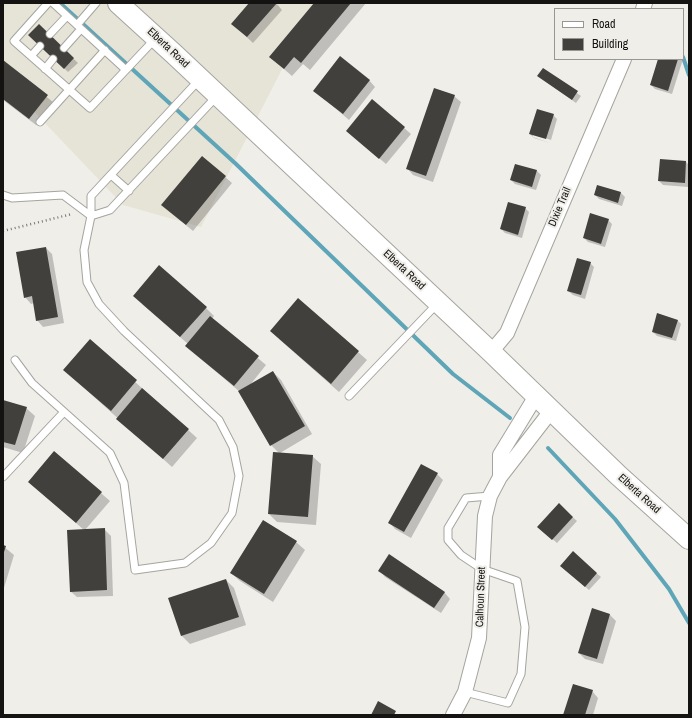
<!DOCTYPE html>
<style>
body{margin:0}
#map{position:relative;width:692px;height:718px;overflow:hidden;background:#efeee9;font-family:"Archivo Narrow",sans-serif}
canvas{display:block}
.frame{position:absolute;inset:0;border:4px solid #141311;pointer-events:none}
.legend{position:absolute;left:554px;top:8px;width:130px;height:52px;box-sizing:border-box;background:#efeee9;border:1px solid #979693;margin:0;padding:5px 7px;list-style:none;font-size:12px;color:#141311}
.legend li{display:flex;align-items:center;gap:8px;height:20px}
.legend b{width:20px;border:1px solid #979693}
</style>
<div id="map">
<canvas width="692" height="718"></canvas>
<div class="frame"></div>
<ul class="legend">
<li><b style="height:5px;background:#fff"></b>Road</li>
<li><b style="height:11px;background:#41403c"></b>Building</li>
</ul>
</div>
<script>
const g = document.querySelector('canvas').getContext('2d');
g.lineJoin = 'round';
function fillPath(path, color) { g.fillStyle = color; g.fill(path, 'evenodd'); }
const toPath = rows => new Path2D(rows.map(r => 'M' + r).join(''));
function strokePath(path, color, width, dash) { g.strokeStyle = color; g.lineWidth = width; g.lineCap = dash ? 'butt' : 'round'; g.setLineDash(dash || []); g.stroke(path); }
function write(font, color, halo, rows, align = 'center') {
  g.font = font + ' "Archivo Narrow",sans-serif'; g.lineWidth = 4; g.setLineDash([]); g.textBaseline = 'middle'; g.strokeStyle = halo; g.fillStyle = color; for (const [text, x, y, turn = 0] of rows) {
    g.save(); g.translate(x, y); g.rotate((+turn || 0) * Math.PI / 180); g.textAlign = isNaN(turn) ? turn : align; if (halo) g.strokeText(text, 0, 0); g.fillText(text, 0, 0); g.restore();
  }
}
fillPath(toPath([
 [3,3,316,3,201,227,123,205,3,79]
]), '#e6e4d7');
fillPath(toPath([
 [251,3,276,3,282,10,253,43,239,30],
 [315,3,366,3,310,70,303,64,292,76,270,57],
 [39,25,78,63,68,72,30,35],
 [659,59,683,59,672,94,655,89,651,85],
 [3,62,53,102,36,125,3,100],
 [543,69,581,96,576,103,538,76],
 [369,80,375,87,349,120,314,90],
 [454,96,461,102,433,182,413,175,407,168],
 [372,100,411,134,386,164,352,135],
 [553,115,557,119,551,140,533,134,533,137,550,143,534,138,530,134],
 [202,157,232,183,193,231,169,211],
 [686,162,689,165,688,187,663,185,659,181],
 [516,165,537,171,541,175,536,190,515,184,511,180],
 [598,186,621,193,625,197,622,206,599,199,595,195],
 [525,208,529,212,522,238,505,233,501,229],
 [608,220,612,224,605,247,588,242,584,238],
 [46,248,52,254,64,323,43,327,37,320,34,303,31,304,25,297],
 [590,263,594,267,585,299,573,295,568,291],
 [298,299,367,360,339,392,279,339],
 [142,304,206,308,214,316,212,319,266,365,250,385,273,372,281,380,312,434,280,453,312,456,321,464,316,525,277,522,269,514,279,453,271,445,240,392,195,354,186,346,188,344],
 [677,320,681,324,676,341,657,336,653,332],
 [90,341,197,438,172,467,73,378],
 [3,401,26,408,35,416,23,453,3,447],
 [54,452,110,501,85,530,105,530,111,536,113,596,77,597,70,591,84,530,29,482],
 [437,474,443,480,411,538,395,529,389,522],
 [559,505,577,521,557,543,539,527],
 [296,542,305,550,273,602,240,581,231,573],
 [3,546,14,555,3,591],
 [573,553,601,577,589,590,566,570],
 [379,570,444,592,450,599,441,613,385,577],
 [226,580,234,588,246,625,190,644,181,635],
 [592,609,610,615,616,621,603,664,585,659,579,653],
 [592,691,598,698,593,715,564,715]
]), '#0003');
strokePath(toPath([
 [60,3,236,164,453,374,510,418],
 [683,57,689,75],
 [548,448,615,519,669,589,689,623]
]), '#5ea5b8', 4);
fillPath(toPath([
 [249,3,277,3,247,37,231,24],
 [314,3,351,3,301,63,294,57,284,69,269,57],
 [39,24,74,58,64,69,28,35],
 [340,56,370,80,343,114,313,91],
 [658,59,678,59,668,91,650,85],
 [3,60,48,95,29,119,3,99],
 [543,68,578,91,572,100,537,76],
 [434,88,455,95,426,176,406,169],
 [372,99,405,127,379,159,346,131],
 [537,109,554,114,546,139,529,134],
 [202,156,226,176,186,225,161,205],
 [660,159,686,161,685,183,658,181],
 [515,164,537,170,532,187,510,180],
 [597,185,621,192,618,203,594,195],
 [508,202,526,207,518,235,500,229],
 [590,213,609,219,601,244,583,238],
 [46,247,58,317,36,321,32,296,24,298,16,252],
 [577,258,591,262,581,295,567,291],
 [159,265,207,307,180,337,133,296],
 [298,298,359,351,331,384,270,331],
 [657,313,678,320,672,338,652,332],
 [210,316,259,356,234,386,185,346],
 [90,339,137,380,111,411,63,370],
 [273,371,305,426,270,446,238,391],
 [142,388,189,429,163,459,116,419],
 [3,400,27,407,15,445,3,442],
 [54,451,102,492,76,523,28,482],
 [273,452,313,455,308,517,268,514],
 [421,464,438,473,404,532,388,523],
 [559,503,573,517,552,540,537,527],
 [263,520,297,541,264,594,230,573],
 [105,528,107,590,70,592,67,530],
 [3,545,6,546,3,555],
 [573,551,597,573,585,587,560,566],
 [389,554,445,592,434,608,378,571],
 [226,579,239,617,181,636,168,598],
 [592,608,610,614,597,659,578,653],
 [573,684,593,690,585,715,563,715],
 [378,701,396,711,394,715,371,715]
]), '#41403c');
const lane = toPath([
 [48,3,14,41,90,108,155,39],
 [53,3,126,70],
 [77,25,96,3],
 [50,34,67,16],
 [64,48,81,29],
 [31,56,40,46],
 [45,69,53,59],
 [40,122,105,50],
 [111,175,129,191],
 [3,195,12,198,63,195,91,216],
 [91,216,110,210,216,97],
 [15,360,32,383,110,453,124,483,135,570,185,563,211,543,232,513,239,476,233,447,219,420,124,331,99,304,87,282,84,250,91,216,91,196,199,80],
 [349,396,437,304],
 [3,477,64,412],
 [465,692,508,703,521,674,525,627,517,581,482,569,461,555,448,540,448,528,466,498,490,496]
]);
const street = toPath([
 [643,9,645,3],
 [491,352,507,333,624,59],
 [500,477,500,455,536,396],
 [453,715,465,692,479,638,485,516,490,496,500,477,551,411]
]);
const secondary = toPath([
 [118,3,174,54,491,352,618,475,689,539]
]);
strokePath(lane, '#a5a49f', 9);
strokePath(street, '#a5a49f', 16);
strokePath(secondary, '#a5a49f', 22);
strokePath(toPath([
 [3,231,72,214]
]), '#797874', 2.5, [1, 3]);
strokePath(lane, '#fff', 7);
strokePath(street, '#fff', 14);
strokePath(secondary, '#fff', 20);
write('11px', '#141311', '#efeee9', [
 ["Elberta Road",168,48,43],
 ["Dixie Trail",560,207,-67],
 ["Elberta Road",404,270,43],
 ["Elberta Road",639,494,42],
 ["Calhoun Street",481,597,-88]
]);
</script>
